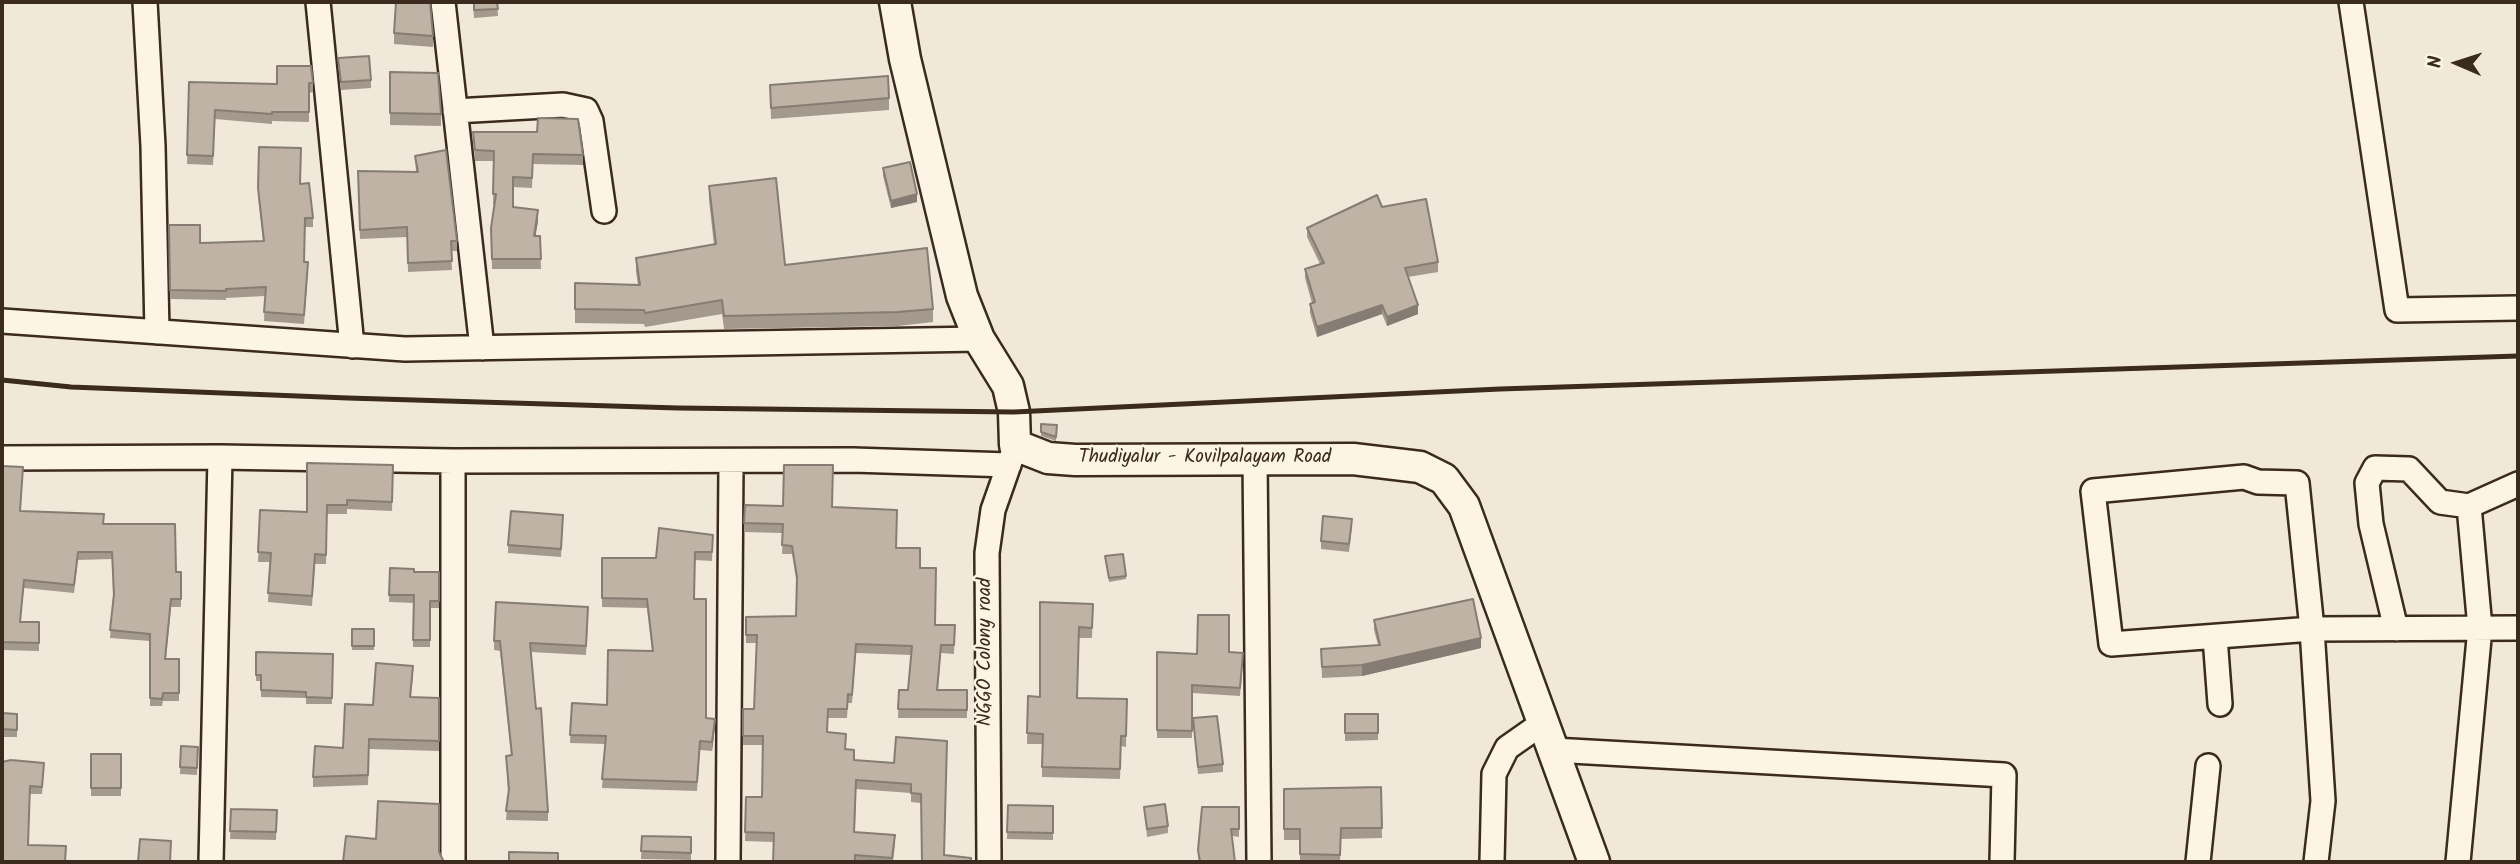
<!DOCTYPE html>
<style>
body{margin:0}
#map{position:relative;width:2520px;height:864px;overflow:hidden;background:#f0e9d9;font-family:Kalam,sans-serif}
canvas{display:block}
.frame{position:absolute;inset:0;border:4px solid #3b2a1e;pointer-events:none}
.north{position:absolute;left:2422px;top:28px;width:70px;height:70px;-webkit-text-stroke:5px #fcf5e5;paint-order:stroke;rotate:273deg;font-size:19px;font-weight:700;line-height:28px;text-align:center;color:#3b2a1e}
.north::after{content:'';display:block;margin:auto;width:24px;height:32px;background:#3b2a1e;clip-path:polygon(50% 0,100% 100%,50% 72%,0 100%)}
</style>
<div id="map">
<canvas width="2520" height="864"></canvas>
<div class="frame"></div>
<div class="north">N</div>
</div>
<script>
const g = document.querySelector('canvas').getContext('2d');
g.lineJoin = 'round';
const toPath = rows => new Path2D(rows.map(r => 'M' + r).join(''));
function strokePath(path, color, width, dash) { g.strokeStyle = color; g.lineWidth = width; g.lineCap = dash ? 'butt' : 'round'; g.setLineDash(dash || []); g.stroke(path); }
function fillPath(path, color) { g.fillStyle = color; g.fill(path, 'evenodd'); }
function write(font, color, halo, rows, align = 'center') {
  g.font = font + ' Kalam,sans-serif'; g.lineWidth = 5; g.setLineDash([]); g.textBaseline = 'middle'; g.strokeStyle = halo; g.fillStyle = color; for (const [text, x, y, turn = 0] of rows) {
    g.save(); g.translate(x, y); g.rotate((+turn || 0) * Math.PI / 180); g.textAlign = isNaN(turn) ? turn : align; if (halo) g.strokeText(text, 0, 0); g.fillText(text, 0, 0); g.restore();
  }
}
const minor = toPath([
 [145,2,153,146,157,332],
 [318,2,352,346],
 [443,2,482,348],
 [2351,2,2397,310,2518,308],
 [455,111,563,105,586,110,591,121,604,211],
 [2,321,405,349,979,339],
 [220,457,453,461],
 [2,458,220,457,211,862],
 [1255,459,1259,862],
 [2396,629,2371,524,2367,483,2375,468,2409,469,2440,502,2469,506,2518,484],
 [2215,637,2220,704],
 [1553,750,2004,775,2002,862],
 [453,862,453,461,853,460,1009,465],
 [728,862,731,463],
 [989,862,987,553,993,510,1013,453],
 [1492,862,1494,774,1507,748,1544,722],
 [2198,862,2208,766],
 [2316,862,2323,801,2312,629,2297,483,2258,482,2244,477,2093,491,2111,644,2312,629,2518,628],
 [2458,862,2480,628,2469,506]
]);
const major = toPath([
 [895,2,905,59,962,296,979,339,1008,386,1014,412,1015,445,1048,458,1075,460,1353,459,1420,467,1444,479,1464,506,1594,862]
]);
strokePath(minor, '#3b2a1e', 28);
strokePath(major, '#3b2a1e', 35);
strokePath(minor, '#fcf5e5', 23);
strokePath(major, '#fcf5e5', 30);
strokePath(toPath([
 [2,380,71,387,348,398,678,408,1014,412,1500,389,2518,356]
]), '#3b2a1e', 5);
fillPath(toPath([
 [473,2,497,2,498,16,474,18],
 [394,33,433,36,433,47,394,44],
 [338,58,371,80,371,88,341,90],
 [390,72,441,114,441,126,390,125],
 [189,82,277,84,313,83,313,92,309,93,309,122,272,121,272,124,215,119,213,165,187,164],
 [770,85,889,98,889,110,771,119],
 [473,132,583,155,583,165,533,164,532,188,513,187,513,207,538,221,535,236,540,236,541,269,492,269,491,228,494,204,493,204,494,161,475,161],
 [259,147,300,184,313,218,313,227,305,227,304,262,308,271,304,324,264,321,265,296,226,298,226,300,170,299,169,225,200,243,263,241,258,197],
 [415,156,457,241,457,251,451,251,452,270,408,272,407,237,360,239,358,171,416,172],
 [883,168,917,202,891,208,883,176],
 [709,186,785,265,933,309,933,322,898,326,724,329,722,314,645,327,644,324,575,323,575,283,638,285,636,272,636,258,714,245,709,200],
 [1382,207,1438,262,1438,272,1408,277,1418,314,1387,326,1382,314,1317,337,1310,313,1310,304,1312,303,1305,278,1305,269,1320,264,1307,237,1307,228],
 [1041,424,1057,425,1056,441,1041,436],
 [393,465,392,511,347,509,347,514,327,514,326,564,315,564,312,606,268,602,270,562,258,562,260,510,307,512],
 [2,466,21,511,104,524,176,572,181,572,181,607,171,607,166,659,179,659,179,701,163,701,162,706,150,706,150,641,110,638,113,597,112,559,78,560,74,593,24,588,20,622,39,622,39,651,2,650],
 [745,505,832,507,896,548,920,568,935,625,955,625,954,654,941,653,938,690,967,690,967,718,898,718,899,690,908,690,911,655,856,653,852,703,848,703,847,718,828,718,827,732,845,749,854,760,894,763,947,741,922,862,921,803,911,802,911,793,856,789,855,832,895,844,893,862,773,862,774,842,745,841,746,797,762,797,763,745,743,745,743,709,754,709,757,643,746,643,746,617,796,616,797,585,792,554,782,554,783,533,744,532],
 [563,515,561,557,508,553,508,545],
 [1352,527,1349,552,1321,549,1321,541],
 [713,535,712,561,695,560,694,599,706,718,715,727,712,751,700,750,697,791,602,788,605,744,570,743,572,703,607,705,652,651,647,608,602,607,602,558,656,558],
 [1105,556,1126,576,1126,579,1109,582],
 [390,568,414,572,439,572,439,608,430,608,430,647,413,647,414,603,389,602],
 [1093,604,1092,638,1079,638,1077,698,1127,699,1126,747,1121,746,1120,779,1042,777,1042,744,1027,744,1028,696,1040,697],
 [588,617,586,655,531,652,536,709,548,812,548,821,506,820,508,793,506,756,511,755,500,651,494,650,494,641],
 [1374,620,1481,648,1362,676,1322,678,1321,649,1378,645,1374,630],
 [352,629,374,629,374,650,352,650],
 [256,652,333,654,332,704,306,704,306,698,261,697,261,681,256,681],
 [1157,652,1197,654,1229,652,1243,660,1240,696,1192,693,1192,738,1157,738],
 [413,676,411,697,439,698,439,751,369,749,368,785,313,787,313,777,343,748,373,705],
 [2,713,17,714,17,737,2,737],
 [1345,714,1378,714,1378,740,1345,741],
 [1193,718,1223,764,1223,772,1198,774],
 [181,746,198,747,197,775,180,774],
 [91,754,121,754,121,796,91,796],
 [2,762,44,770,42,794,30,794,2,862],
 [1381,787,1382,838,1341,839,1340,862,1300,862,1300,840,1284,840,1284,789],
 [1008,805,1053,806,1053,840,1007,839],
 [1144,807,1168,826,1168,833,1147,837],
 [1239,807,1239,837,1232,836,1235,862,1199,862,1198,850],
 [231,809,277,810,276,840,230,839],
 [642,836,691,837,691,860,641,859]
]), '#a39a8d');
fillPath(toPath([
 [917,194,917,202,891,208,891,201],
 [538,210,538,221,534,246,534,236],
 [1382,305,1382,314,1317,337,1317,327],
 [1418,305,1418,314,1387,326,1387,317],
 [1481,638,1481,648,1362,676,1362,665],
 [715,719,715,727,712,751,712,742]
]), '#857d73');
const building = toPath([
 [396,2,430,2,433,36,394,33,396,2],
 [474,2,497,2,498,9,474,10,474,2],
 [369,56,371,80,341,82,338,58,369,56],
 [277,66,311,66,313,83,309,83,309,112,272,112,272,114,215,110,213,156,187,155,189,82,277,84,277,66],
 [390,72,438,73,441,114,390,113,390,72],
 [888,76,889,98,771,108,770,85,888,76],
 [538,118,578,119,583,155,533,154,532,178,513,177,513,207,538,210,534,236,540,236,541,259,492,259,491,228,496,194,493,194,494,151,475,150,473,132,537,132,538,118],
 [259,147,301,148,300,184,309,183,313,218,305,218,304,262,308,262,304,315,264,312,266,287,226,289,226,291,170,290,169,225,200,225,200,243,264,241,258,188,259,147],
 [446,150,457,241,451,241,452,261,408,263,407,227,360,230,358,171,418,172,415,156,446,150],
 [910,162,917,194,891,201,883,168,910,162],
 [776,178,785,265,927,248,933,309,898,312,724,316,722,300,645,313,644,310,575,309,575,283,640,285,636,258,716,244,709,186,776,178],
 [1377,195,1382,207,1426,199,1438,262,1405,268,1418,305,1387,317,1382,305,1317,327,1310,304,1315,302,1305,269,1324,263,1307,228,1377,195],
 [1041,424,1057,425,1056,437,1041,432,1041,424],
 [307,463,393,465,392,502,347,500,347,505,327,505,326,555,315,554,312,596,268,593,271,553,258,552,260,510,307,512,307,463],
 [784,465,833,465,832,507,897,510,896,548,920,548,920,568,936,568,935,625,955,625,954,645,941,645,937,690,967,690,967,710,898,709,899,690,908,690,912,646,856,644,852,695,848,694,847,709,828,709,827,732,846,734,845,749,854,750,854,760,894,763,896,737,947,741,944,855,971,858,971,862,922,862,921,794,911,793,911,784,856,780,854,832,895,835,892,858,855,855,855,862,773,862,774,833,745,832,746,797,762,797,763,736,743,736,743,709,754,709,757,635,746,635,746,617,796,616,797,577,792,546,782,545,783,524,744,523,745,505,783,506,784,465],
 [2,466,23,467,20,511,104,514,103,524,175,524,176,572,181,572,181,599,171,599,165,659,179,659,179,693,163,693,162,699,150,698,150,634,110,630,114,594,112,552,78,552,74,585,24,580,20,622,39,622,39,643,2,642,2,466],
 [511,511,563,515,561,549,508,545,511,511],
 [1323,516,1352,519,1349,544,1321,541,1323,516],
 [659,528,713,535,712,552,695,552,694,599,706,599,706,718,715,719,712,742,700,741,697,782,602,779,606,736,570,735,572,703,607,705,608,650,653,651,647,599,602,598,602,558,656,558,659,528],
 [1123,554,1126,576,1109,578,1105,556,1123,554],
 [390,568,414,569,414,572,439,572,439,601,430,601,430,640,413,640,414,595,389,595,390,568],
 [1473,599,1481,638,1362,665,1322,667,1321,649,1380,645,1374,620,1473,599],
 [496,602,588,607,586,646,530,643,536,709,541,708,548,812,506,811,509,789,506,756,512,755,500,641,494,641,496,602],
 [1040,602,1093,604,1092,628,1079,627,1077,698,1127,699,1126,736,1121,736,1120,769,1042,767,1043,734,1027,733,1028,696,1040,697,1040,602],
 [1198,615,1229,615,1229,652,1243,653,1240,688,1192,685,1192,731,1157,730,1157,652,1197,654,1198,615],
 [352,629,374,629,374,646,352,646,352,629],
 [256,652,333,654,332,698,306,697,306,692,261,690,261,675,256,675,256,652],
 [376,663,413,666,410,697,439,698,439,741,369,739,368,775,313,777,315,746,343,748,345,704,373,705,376,663],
 [2,713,17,714,17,730,2,729,2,713],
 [1345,714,1378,714,1378,733,1345,733,1345,714],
 [1217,716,1223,764,1198,767,1193,718,1217,716],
 [181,746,198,747,197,768,180,767,181,746],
 [91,754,121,754,121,788,91,788,91,754],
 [11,760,44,763,42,787,30,786,28,845,66,846,65,862,2,862,2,762,11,760],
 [1381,787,1382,828,1341,828,1340,855,1300,854,1300,829,1284,829,1284,789,1381,787],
 [378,801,439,804,439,852,444,862,343,862,346,836,376,839,378,801],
 [1165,804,1168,826,1147,829,1144,807,1165,804],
 [1008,805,1053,806,1053,833,1007,832,1008,805],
 [1202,807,1239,807,1239,829,1231,829,1235,862,1200,862,1198,850,1202,807],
 [231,809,277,810,276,832,230,831,231,809],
 [642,836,691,837,691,853,641,851,642,836],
 [140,839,171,841,170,862,138,862,140,839],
 [509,852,558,853,558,862,509,862,509,852]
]);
fillPath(building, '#beb3a4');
strokePath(building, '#857d73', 2);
write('19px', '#3b2a1e', '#fcf5e5', [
 ["Thudiyalur - Kovilpalayam Road",1205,459],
 ["NGGO Colony road",987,652,-90]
]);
</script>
